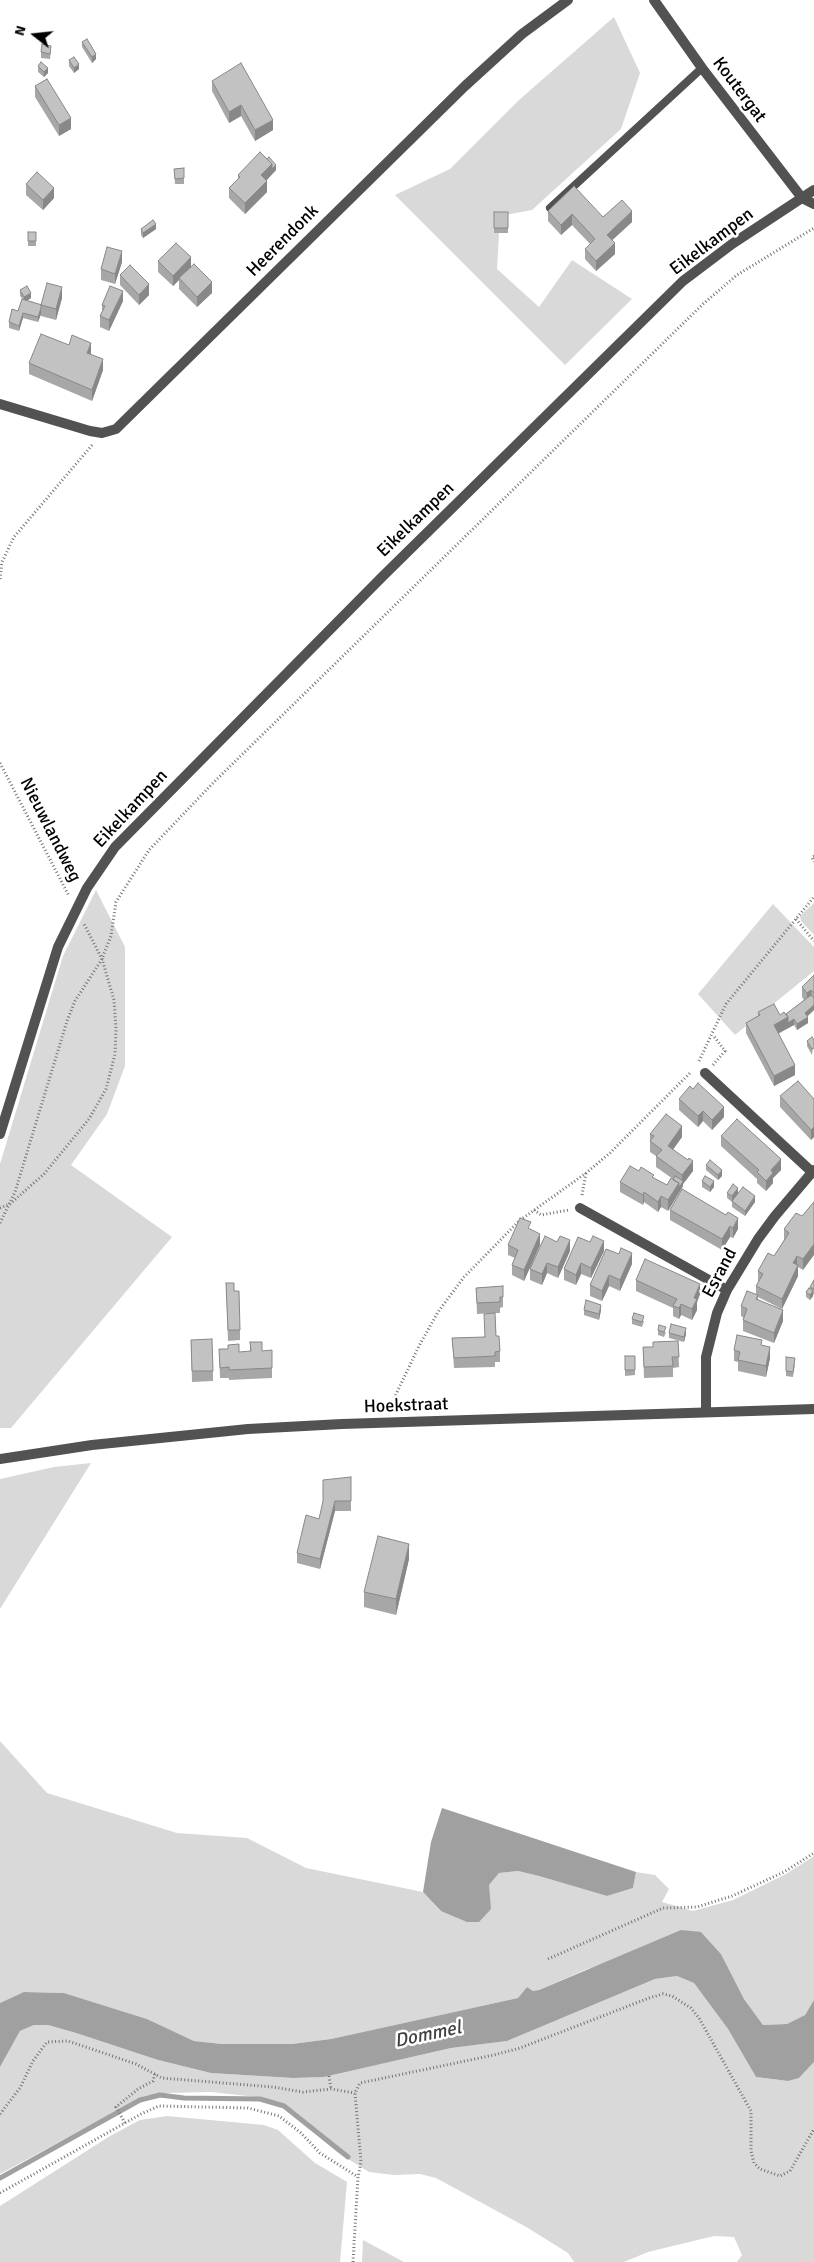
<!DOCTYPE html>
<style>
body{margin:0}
#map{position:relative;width:814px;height:2262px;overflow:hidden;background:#fff;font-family:Signika,sans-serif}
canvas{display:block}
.north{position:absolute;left:10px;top:10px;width:50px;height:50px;-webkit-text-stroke:4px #fff;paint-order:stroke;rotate:286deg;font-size:14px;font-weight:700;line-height:20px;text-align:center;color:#000}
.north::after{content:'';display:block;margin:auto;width:18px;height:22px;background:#000;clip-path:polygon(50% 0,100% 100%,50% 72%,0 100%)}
</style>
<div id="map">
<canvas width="814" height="2262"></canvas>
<div class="north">N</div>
</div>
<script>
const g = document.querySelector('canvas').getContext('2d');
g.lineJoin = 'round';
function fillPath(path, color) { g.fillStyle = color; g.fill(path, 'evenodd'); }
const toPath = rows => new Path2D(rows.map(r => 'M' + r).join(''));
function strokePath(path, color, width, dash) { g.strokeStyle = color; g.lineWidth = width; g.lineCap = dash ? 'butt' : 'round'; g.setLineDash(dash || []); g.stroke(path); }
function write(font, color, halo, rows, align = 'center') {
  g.font = font + ' Signika,sans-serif'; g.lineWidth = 5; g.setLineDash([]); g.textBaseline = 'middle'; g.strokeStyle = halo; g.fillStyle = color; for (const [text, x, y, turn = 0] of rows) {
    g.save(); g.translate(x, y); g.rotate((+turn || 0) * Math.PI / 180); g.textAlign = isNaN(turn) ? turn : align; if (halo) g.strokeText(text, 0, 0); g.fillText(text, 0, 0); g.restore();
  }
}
fillPath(toPath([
 [614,17,640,73,621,129,532,210,500,216,497,269,539,307,572,260,632,299,565,365,395,195,450,169,519,100],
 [96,890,125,947,125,1066,107,1114,71,1165,172,1237,11,1428,0,1428,0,1164,63,956],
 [814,903,814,935,801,921,800,916],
 [773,904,814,947,814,971,735,1035,698,994],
 [91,1463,0,1609,0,1479,54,1467],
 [0,1741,47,1793,177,1833,247,1838,306,1868,423,1892,441,1911,489,1885,499,1873,518,1871,539,1876,607,1896,633,1888,636,1872,655,1875,669,1889,662,1902,693,1911,733,1900,786,1874,814,1856,814,2000,805,2015,787,2024,763,2025,744,1999,721,1954,701,1932,587,1969,539,1990,533,1991,527,1987,518,1998,331,2039,292,2044,222,2044,194,2041,147,2019,64,1993,25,1992,0,2003],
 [677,1976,694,1983,728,2029,756,2077,788,2081,799,2078,814,2062,814,2262,737,2262,742,2255,734,2237,714,2236,648,2252,624,2262,574,2262,568,2253,528,2228,436,2178,420,2174,394,2175,369,2172,337,2152,288,2110,273,2101,257,2097,211,2092,168,2093,144,2096,0,2174,0,2067,20,2031,34,2025,48,2025,76,2033,158,2060,211,2073,293,2078,324,2077,451,2048,507,2041,655,1979],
 [167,2116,264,2125,278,2130,315,2163,347,2182,340,2262,0,2262,0,2206,110,2136,140,2120],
 [363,2240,404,2262,362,2262]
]), '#d9d9d9');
fillPath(toPath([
 [442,1808,636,1872,633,1888,607,1896,539,1876,518,1871,499,1873,489,1885,491,1909,479,1922,467,1922,441,1911,423,1892,431,1842],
 [681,1930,701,1932,721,1954,744,1999,763,2025,787,2024,805,2015,814,2000,814,2062,799,2078,788,2081,756,2077,728,2029,694,1983,677,1976,655,1979,507,2041,451,2048,324,2077,293,2078,211,2073,158,2060,76,2033,48,2025,34,2025,20,2031,0,2067,0,2003,24,1992,64,1993,147,2019,194,2041,222,2044,292,2044,331,2039,518,1998,527,1987,533,1991,539,1990]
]), '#a0a0a0');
strokePath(toPath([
 [0,2178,140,2100,160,2095,184,2098,260,2099,284,2106,348,2157]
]), '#a0a0a0', 5);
strokePath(toPath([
 [0,579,2,562,14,537,93,444],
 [0,763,69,896],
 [814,856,812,857,814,862],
 [796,919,814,941],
 [699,1061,726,1004,814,897],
 [713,1065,725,1051,713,1035],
 [582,1195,586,1173],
 [0,1208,10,1204,44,1174,89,1119,106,1089,115,1054,116,1029,114,1000,102,959,84,924],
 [534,1210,541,1215,569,1210],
 [0,1223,15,1192,67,1021,75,1001,102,959,111,936,116,902,149,850,212,784,703,304,737,275,814,228],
 [388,1411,419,1346,438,1312,464,1277,519,1221,586,1173,610,1153,691,1072],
 [548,1959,663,1908,697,1907,732,1896,784,1872,814,1853],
 [329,2076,331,2089],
 [0,2114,20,2088,33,2061,47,2042,68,2041,136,2064,162,2078,273,2087,303,2092,331,2089,355,2093],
 [125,2123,116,2107,138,2089,153,2081,155,2074],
 [0,2193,141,2114,159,2106,248,2108,279,2116,301,2133,320,2153,358,2177],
 [353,2262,358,2177,361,2162,355,2093,360,2083,494,2055,520,2048,649,1998,663,1994,672,1996,691,2008,699,2018,751,2111,751,2151,754,2163,760,2169,780,2176,790,2171,814,2129]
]), '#747474', 3, [1, 2.5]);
strokePath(toPath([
 [550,208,702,68]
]), '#525252', 8);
strokePath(toPath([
 [654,0,702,68,802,198,814,204],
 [0,404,90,431,102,433,116,429,465,86,522,34,568,0],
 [705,1073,812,1172],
 [580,1208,727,1290],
 [706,1412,706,1357,717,1313,727,1290,758,1239,775,1216,814,1170]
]), '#525252', 10);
strokePath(toPath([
 [0,1134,58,947,87,888,115,847,383,576,683,281,732,244,814,190],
 [0,1459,92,1445,248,1429,342,1424,814,1409]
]), '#525252', 10);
fillPath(toPath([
 [82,42,96,59,92,63,82,47],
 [51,51,50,59,41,58,41,52],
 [69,60,79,69,74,73,69,66],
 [38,66,48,73,44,77,38,72],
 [212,81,273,130,255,141,241,116,229,123,212,91],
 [35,86,71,129,59,136,35,97],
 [184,168,184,184,175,184,174,169],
 [276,170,266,181,267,192,245,214,229,198,229,188,238,179,238,175],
 [26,184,54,198,43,210,26,195],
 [548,211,603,217,632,222,612,240,615,254,596,271,585,259,585,249,590,244,572,225,561,235,548,221],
 [494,212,508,212,508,233,494,233],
 [141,229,156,229,143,238,141,235],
 [28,232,36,232,36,246,28,246],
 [158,261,191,267,212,293,197,307,179,289,179,280,173,286,158,272],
 [122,262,115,284,101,280,101,269],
 [120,275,149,295,139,305,120,285],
 [20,290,31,298,27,301,41,305,62,298,56,320,41,316,41,314,38,322,23,318,19,331,9,328,9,322,18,311,23,299,20,296],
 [123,301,109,331,100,327,100,316,102,312,102,305],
 [91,353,91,354,103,370,92,401,29,374,29,363],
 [814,975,814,1010,808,1016,808,1023,797,1030,794,1025,778,1033,795,1075,774,1086,746,1033,746,1023,758,1016,758,1012,780,1015,786,1014,804,1000,802,997,802,987],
 [814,1040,812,1055,807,1046,807,1041],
 [780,1096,814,1099,814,1137,811,1140,780,1107],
 [679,1099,724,1117,712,1130,703,1121,698,1127,679,1110],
 [650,1134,682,1137,673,1150,693,1171,683,1184,683,1186,668,1211,661,1207,658,1212,644,1202,643,1205,620,1192,620,1182,639,1171,667,1185,673,1179,656,1167,656,1156,650,1152],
 [721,1136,781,1170,773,1178,773,1183,766,1191,757,1183,757,1179,721,1146],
 [706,1165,722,1176,718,1180,706,1170],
 [702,1181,714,1187,710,1192,702,1187],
 [727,1193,738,1193,755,1202,745,1216,732,1207,732,1202,727,1198],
 [814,1202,803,1270,798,1267,798,1276,782,1309,758,1297,758,1299,783,1321,774,1343,743,1331,743,1320,744,1318,741,1316,741,1306,756,1295,756,1286,759,1282,758,1281,758,1271,774,1256,784,1240,784,1229,802,1216],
 [670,1210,738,1229,733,1238,730,1237,722,1250,670,1220],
 [531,1230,540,1245,524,1281,512,1275,512,1265,515,1258,508,1255,508,1245],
 [570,1251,558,1278,547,1273,542,1285,530,1280,530,1269],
 [604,1251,591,1278,581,1274,576,1285,564,1280,564,1269],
 [632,1264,620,1291,609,1286,602,1301,590,1296,590,1285],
 [636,1280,700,1294,697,1302,697,1310,692,1320,681,1315,679,1319,673,1316,673,1308,636,1291],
 [814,1280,814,1295,813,1294,813,1296,810,1300,806,1297,806,1292,810,1289,810,1287],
 [226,1283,234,1291,240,1330,240,1340,228,1341],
 [503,1286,503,1307,500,1308,500,1313,495,1313,496,1336,500,1351,500,1362,495,1362,495,1367,454,1368,452,1338,484,1337,494,1313,477,1314,476,1288],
 [584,1310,601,1310,599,1320,584,1315],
 [632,1319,644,1321,642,1327,632,1324],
 [658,1330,666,1332,664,1337,658,1335],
 [669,1333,686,1334,684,1342,669,1338],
 [191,1340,213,1371,213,1381,192,1382],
 [678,1341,679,1367,673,1368,673,1377,644,1378,643,1347,653,1347],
 [250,1342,262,1351,272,1368,272,1378,229,1380,229,1378,220,1378,219,1349,239,1352,250,1352],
 [734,1350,770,1358,766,1377,738,1371,738,1362,734,1361],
 [625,1356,635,1356,635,1375,625,1376],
 [786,1357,795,1364,793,1377,786,1376],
 [351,1477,351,1511,335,1511,320,1569,297,1563,297,1553,319,1519],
 [409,1559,396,1615,364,1607,364,1592]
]), '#a7a7a7');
fillPath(toPath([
 [96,54,96,59,92,63,92,57],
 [79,64,79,69,74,73,74,68],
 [48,68,48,73,44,77,44,72],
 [241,105,241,116,229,123,229,112],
 [71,118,71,129,59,136,59,125],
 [273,120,273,130,255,141,255,130],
 [272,164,276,165,276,170,261,186,261,175],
 [267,181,267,192,245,214,245,203],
 [54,188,54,198,43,210,43,200],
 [632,211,632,222,607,245,607,235],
 [572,214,572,225,561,235,561,225],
 [156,224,156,229,143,238,143,233],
 [615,243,615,254,596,271,596,261],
 [122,251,122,262,115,284,115,274],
 [191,257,191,268,179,278,179,280,173,286,173,276],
 [212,282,212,293,197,307,197,297],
 [149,284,149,295,139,305,139,295],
 [62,287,62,298,56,320,56,309],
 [123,291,123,301,109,331,109,320],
 [31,293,31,298,24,302,24,297],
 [41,308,41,314,38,322,38,317],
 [23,313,23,318,19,331,19,326],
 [91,343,91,353,87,363,87,353],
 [103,359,103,370,92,401,92,390],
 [811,990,811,1000,807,1004,807,993],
 [814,1005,814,1010,805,1018,805,1013],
 [788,1017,794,1019,794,1025,774,1036,774,1025],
 [808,1017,808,1023,797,1030,797,1024],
 [795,1065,795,1075,774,1086,774,1076],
 [724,1107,724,1117,712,1130,712,1120],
 [703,1111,703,1121,698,1127,698,1116],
 [682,1126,682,1137,668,1156,668,1146],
 [814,1127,814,1137,811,1140,811,1130],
 [781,1159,781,1170,773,1178,773,1183,766,1191,766,1181,771,1170],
 [693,1161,693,1171,683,1184,683,1186,668,1211,668,1200,679,1183,682,1183,682,1175],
 [722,1170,722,1176,718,1180,718,1175],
 [714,1181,714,1187,710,1192,710,1187],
 [738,1188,738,1193,732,1202,732,1196],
 [644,1192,644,1202,643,1205,643,1195],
 [661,1196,661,1207,658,1212,658,1202],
 [755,1196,755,1202,745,1216,745,1211],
 [738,1218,738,1229,733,1238,733,1228],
 [730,1226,730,1237,722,1250,722,1239],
 [540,1234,540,1245,524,1281,524,1270],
 [570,1240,570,1251,558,1278,558,1267],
 [604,1241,604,1251,591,1278,591,1268],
 [814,1244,814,1255,803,1270,803,1259],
 [632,1253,632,1264,620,1291,620,1280],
 [797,1256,797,1266,793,1263],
 [547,1263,547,1273,542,1285,542,1274],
 [581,1263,581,1274,576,1285,576,1275],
 [798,1265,798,1276,782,1309,782,1299],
 [609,1275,609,1286,602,1301,602,1291],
 [700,1284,700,1294,697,1302,697,1310,692,1320,692,1309,694,1298],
 [813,1291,813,1296,810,1300,810,1295],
 [681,1304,681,1315,679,1319,679,1308],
 [601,1305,601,1310,599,1320,599,1314],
 [783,1310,783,1321,774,1343,774,1333],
 [686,1328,686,1334,684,1342,684,1337],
 [770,1347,770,1358,766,1377,766,1366],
 [335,1501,335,1511,320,1569,320,1559],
 [409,1544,409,1559,396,1615,396,1599]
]), '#888');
const building = toPath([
 [87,39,96,54,92,57,82,42,87,39],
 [42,44,51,46,50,54,41,52,42,44],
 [74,57,79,64,74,68,69,60,74,57],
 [41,62,48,68,44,72,38,66,41,62],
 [241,63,273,120,255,130,241,105,229,112,212,81,241,63],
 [47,79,71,118,59,125,35,86,47,79],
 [260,152,272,164,261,175,267,181,245,203,229,188,240,177,238,175,260,152],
 [269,157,276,165,272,169,272,164,267,159,269,157],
 [184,168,184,178,175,179,174,169,184,168],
 [37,172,54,188,43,200,26,184,37,172],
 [574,186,603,217,622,200,632,211,607,235,615,243,596,261,585,249,595,239,572,214,561,225,548,211,574,186],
 [494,212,508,212,508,228,494,228,494,212],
 [153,220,156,224,143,233,141,229,153,220],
 [28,232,36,232,36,241,28,241,28,232],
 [176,243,191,257,173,276,158,261,176,243],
 [107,247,122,251,115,274,101,269,107,247],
 [194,264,212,282,197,297,179,278,194,264],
 [130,265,149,284,139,295,120,275,130,265],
 [47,283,62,287,56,309,41,305,47,283],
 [27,286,31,293,24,297,20,290,27,286],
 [110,286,123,291,109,320,100,316,105,306,102,305,110,286],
 [22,299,42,305,41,305,41,308,38,317,23,313,19,326,9,322,12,309,18,311,22,299],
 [41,334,69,345,72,335,91,343,87,353,103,359,92,390,29,363,41,334],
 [814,975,814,993,811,990,807,993,802,987,814,975],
 [811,995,814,998,814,1005,805,1013,808,1017,797,1024,794,1019,788,1023,788,1017,786,1014,811,995],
 [774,1004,780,1015,784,1012,788,1017,774,1025,795,1065,774,1076,746,1023,760,1015,758,1012,774,1004],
 [812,1037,814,1040,814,1048,812,1049,807,1041,812,1037],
 [798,1081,814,1099,814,1127,811,1130,780,1096,798,1081],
 [698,1083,724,1107,712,1120,703,1111,698,1116,679,1099,690,1086,693,1089,698,1083],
 [666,1114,682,1126,668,1146,688,1160,689,1158,693,1161,682,1175,656,1156,662,1150,650,1141,654,1136,650,1134,666,1114],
 [737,1119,781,1159,771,1170,773,1173,766,1181,757,1172,759,1170,721,1136,737,1119],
 [710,1160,722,1170,718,1175,706,1165,710,1160],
 [630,1166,639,1171,641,1167,654,1175,652,1177,667,1185,671,1178,679,1183,668,1200,661,1196,658,1202,644,1192,643,1195,620,1182,630,1166],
 [675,1176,683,1181,679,1188,679,1183,673,1180,675,1176],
 [705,1176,714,1181,710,1187,702,1181,705,1176],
 [733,1184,738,1188,732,1196,727,1193,733,1184],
 [743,1187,755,1196,745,1211,732,1201,743,1187],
 [682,1189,726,1215,728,1212,738,1218,733,1228,730,1226,722,1239,670,1210,682,1189],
 [814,1202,814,1244,803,1259,797,1256,793,1263,798,1265,782,1299,756,1286,763,1274,758,1271,768,1253,774,1256,789,1233,784,1229,796,1213,802,1216,814,1202],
 [520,1218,531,1222,528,1228,540,1234,524,1270,512,1265,518,1250,508,1245,520,1218],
 [545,1236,557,1242,560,1236,570,1240,558,1267,547,1263,542,1274,530,1269,545,1236],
 [593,1236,604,1241,591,1268,581,1263,576,1275,564,1269,578,1237,590,1242,593,1236],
 [621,1248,632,1253,620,1280,609,1275,602,1291,590,1285,606,1249,619,1254,621,1248],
 [645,1259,700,1284,694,1298,697,1299,692,1309,681,1304,679,1308,673,1306,677,1299,636,1280,645,1259],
 [814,1280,814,1289,810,1287,814,1280],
 [226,1283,234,1283,234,1291,239,1291,240,1330,228,1330,226,1283],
 [503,1286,503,1297,500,1297,500,1302,477,1303,476,1288,503,1286],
 [809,1288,813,1291,810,1295,806,1292,809,1288],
 [747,1291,758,1295,756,1299,783,1310,774,1333,743,1320,747,1309,741,1306,747,1291],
 [586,1300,601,1305,599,1314,584,1310,586,1300],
 [495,1313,496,1336,499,1336,500,1351,495,1352,495,1356,454,1358,452,1338,485,1337,484,1314,495,1313],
 [634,1313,644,1316,642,1322,632,1319,634,1313],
 [671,1324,686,1328,684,1337,669,1333,671,1324],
 [659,1325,666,1327,664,1332,658,1330,659,1325],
 [737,1335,762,1340,761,1345,770,1347,766,1366,738,1360,740,1352,734,1350,737,1335],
 [212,1339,213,1371,192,1371,191,1340,212,1339],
 [678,1341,679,1357,672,1357,673,1366,644,1367,643,1347,653,1347,653,1342,678,1341],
 [250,1342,262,1342,262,1351,272,1350,272,1368,229,1370,229,1367,220,1368,219,1349,228,1349,228,1345,239,1344,239,1352,251,1351,250,1342],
 [625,1356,635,1356,635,1370,625,1370,625,1356],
 [786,1357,795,1358,793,1372,786,1371,786,1357],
 [351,1477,351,1501,335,1501,320,1559,297,1553,306,1515,319,1519,323,1501,323,1480,351,1477],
 [378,1536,409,1544,396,1599,364,1592,378,1536]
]);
fillPath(building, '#c2c2c2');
strokePath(building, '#888', 1);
write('18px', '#000', '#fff', [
 ["Koutergat",739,90,53],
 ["Heerendonk",283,241,-45],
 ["Eikelkampen",712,242,-37],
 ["Eikelkampen",416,520,-44],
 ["Eikelkampen",131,809,-47],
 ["Nieuwlandweg",50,830,63],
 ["Esrand",720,1273,-62],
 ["Hoekstraat",406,1406,-2]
]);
write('italic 19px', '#414141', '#fff', [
 ["Dommel",428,2035,-12]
]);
</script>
